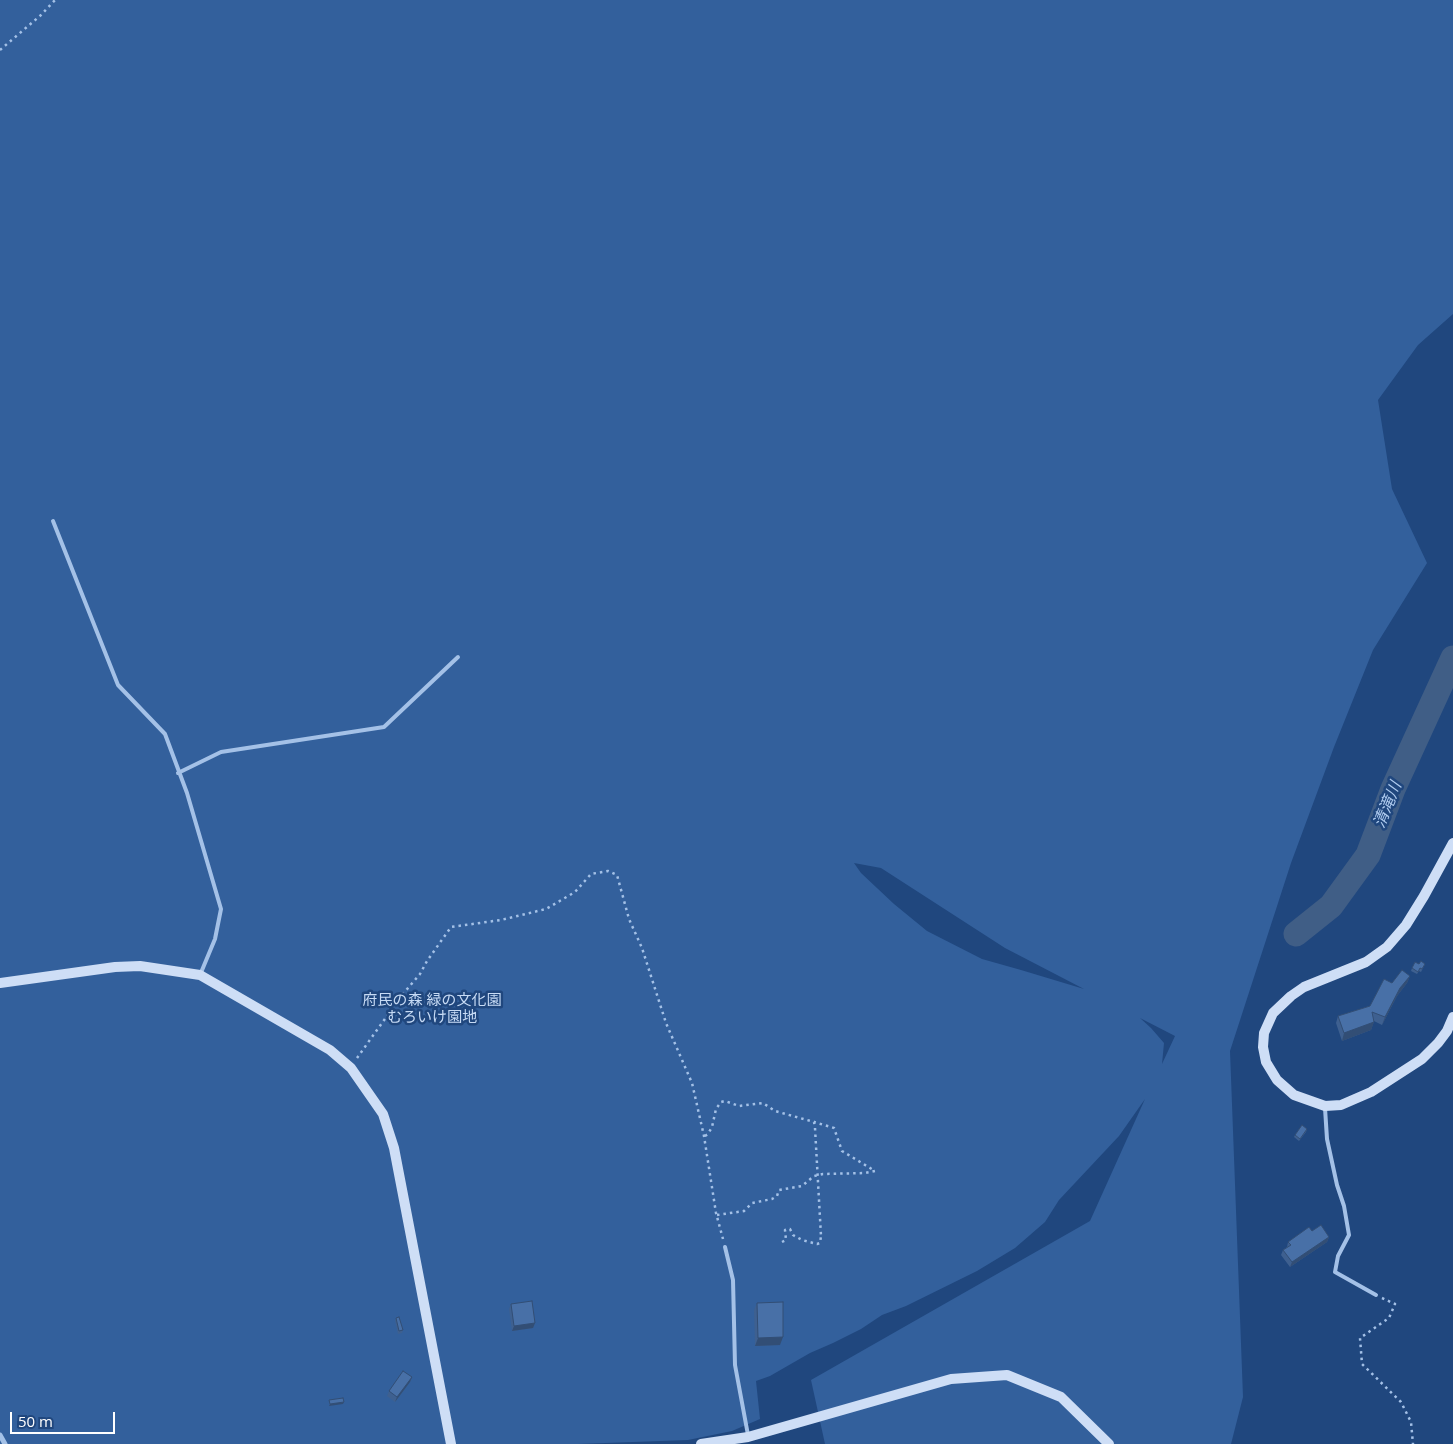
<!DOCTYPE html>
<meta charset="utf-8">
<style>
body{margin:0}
#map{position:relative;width:1453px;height:1444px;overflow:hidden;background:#20477e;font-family:"Open Sans",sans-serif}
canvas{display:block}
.scale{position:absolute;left:10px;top:1412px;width:105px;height:22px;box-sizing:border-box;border:2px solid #fff;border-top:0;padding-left:6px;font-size:15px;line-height:18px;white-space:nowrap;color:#fff;-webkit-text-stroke:4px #20477e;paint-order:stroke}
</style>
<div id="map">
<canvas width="1453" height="1444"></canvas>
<div class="scale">50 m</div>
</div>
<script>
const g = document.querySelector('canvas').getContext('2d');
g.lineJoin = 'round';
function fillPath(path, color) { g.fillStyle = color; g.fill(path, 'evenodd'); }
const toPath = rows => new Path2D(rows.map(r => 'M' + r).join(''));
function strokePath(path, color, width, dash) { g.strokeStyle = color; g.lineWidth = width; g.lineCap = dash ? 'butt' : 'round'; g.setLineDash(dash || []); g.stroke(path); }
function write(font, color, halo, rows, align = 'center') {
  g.font = font + ' "Open Sans","Noto Sans JP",sans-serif'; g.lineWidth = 5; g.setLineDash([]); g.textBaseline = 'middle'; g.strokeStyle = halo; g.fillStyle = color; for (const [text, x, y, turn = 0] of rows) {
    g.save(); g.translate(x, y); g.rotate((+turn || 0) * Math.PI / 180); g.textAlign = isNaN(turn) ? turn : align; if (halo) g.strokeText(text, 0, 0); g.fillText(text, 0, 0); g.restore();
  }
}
fillPath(toPath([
 [0,0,1453,0,1453,314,1418,345,1378,400,1392,489,1427,563,1373,650,1334,747,1291,863,1230,1051,1243,1397,1231,1444,825,1444,811,1380,1090,1221,1145,1099,1119,1136,1059,1200,1045,1222,1015,1248,977,1271,906,1306,882,1315,861,1329,833,1343,810,1353,770,1376,756,1381,760,1419,732,1431,688,1440,578,1444,0,1444],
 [854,863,881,868,1005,948,1084,989,1021,970,982,959,927,931,894,904,861,873],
 [1140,1018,1175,1036,1162,1064,1164,1043,1151,1028]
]), '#33609c');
strokePath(toPath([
 [1296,934,1331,906,1368,855,1393,789,1453,658]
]), '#405e86', 25);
strokePath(toPath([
 [0,50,41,15,55,0],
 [357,1058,402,995,420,974,427,961,451,927,501,920,546,909,575,892,591,874,608,871,617,875,629,919,642,948,666,1023,692,1083,704,1136,716,1213,723,1239],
 [705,1136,708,1134,712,1127,716,1109,721,1102,725,1101,739,1106,763,1103,775,1111,814,1122,815,1128],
 [717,1215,744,1211,752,1203,772,1199,777,1196,779,1190,802,1186,814,1176,823,1174,865,1173,875,1171,842,1151,834,1128,814,1122],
 [782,1242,786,1240,785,1230,790,1229,793,1235,802,1240,817,1244,820,1243,821,1236],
 [1382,1298,1395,1304,1389,1318,1360,1338,1362,1364,1401,1402,1411,1422,1413,1444]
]), '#a4c1e7', 2.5, [2.5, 4]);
strokePath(toPath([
 [53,521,118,685,165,734,187,793,221,909,215,939,200,975],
 [178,773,221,752,384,727,458,657],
 [1325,1108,1327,1139,1337,1185,1344,1206,1349,1235,1338,1256,1335,1272,1376,1295],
 [725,1247,733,1280,735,1365,748,1435]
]), '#a4c1e7', 4);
strokePath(toPath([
 [0,1435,5,1444]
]), '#a4c1e7', 5);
strokePath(toPath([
 [1453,843,1424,896,1406,925,1387,947,1366,962,1304,987,1291,996,1273,1013,1264,1033,1263,1047,1266,1062,1277,1080,1294,1095,1325,1106,1341,1105,1371,1092,1422,1059,1438,1043,1447,1031,1453,1017],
 [0,983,115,967,140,966,200,975,330,1050,351,1068,383,1114,394,1148,451,1444],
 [701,1444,748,1437,951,1379,1007,1375,1061,1397,1109,1444]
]), '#cedef6', 10);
strokePath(toPath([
 [815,1128,821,1236]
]), '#a4c1e7', 2.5, [2.5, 4]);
fillPath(toPath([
 [1419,964,1425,964,1421,972,1419,971,1417,974,1411,971,1412,968],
 [1410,976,1407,983,1397,996,1382,1025,1374,1021,1371,1030,1342,1041,1336,1023,1338,1016,1370,1006,1392,983],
 [1307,1129,1306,1132,1299,1141,1294,1137,1295,1135],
 [1312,1231,1329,1237,1327,1242,1290,1267,1281,1255,1283,1250,1287,1247,1288,1242],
 [757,1303,780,1345,755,1346,754,1310],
 [511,1304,535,1323,533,1328,512,1331,509,1309],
 [396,1318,403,1330,402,1333,398,1334,395,1321],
 [412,1377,410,1382,395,1402,387,1396,389,1391]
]), '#3e6090');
fillPath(toPath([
 [1410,976,1407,983,1397,996,1382,1025,1385,1017,1400,988],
 [1374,1022,1371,1030,1342,1041,1344,1033],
 [1329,1237,1327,1242,1290,1267,1292,1262],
 [535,1323,533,1328,512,1331,514,1326],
 [783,1337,780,1345,755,1346,758,1338],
 [412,1377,410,1382,395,1402,397,1397],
 [344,1402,343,1404,329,1406,330,1404]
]), '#324e75');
const building = toPath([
 [1421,961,1425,964,1422,969,1420,968,1418,972,1412,968,1415,962,1419,964,1421,961],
 [1402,970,1410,976,1400,988,1385,1017,1372,1012,1374,1022,1344,1033,1338,1016,1370,1006,1384,979,1392,983,1402,970],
 [1302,1125,1307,1129,1300,1139,1295,1135,1302,1125],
 [1321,1225,1329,1237,1292,1262,1283,1250,1291,1245,1288,1242,1309,1227,1312,1231,1321,1225],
 [532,1301,535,1323,514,1326,511,1304,532,1301],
 [783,1302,783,1337,758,1338,757,1303,783,1302],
 [399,1317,403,1330,399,1331,396,1318,399,1317],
 [403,1371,412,1377,397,1397,389,1391,403,1371],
 [343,1398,344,1402,330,1404,329,1400,343,1398]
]);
fillPath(building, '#4870a7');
strokePath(building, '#324e75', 1);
write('15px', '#c7dbf5', '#20477e', [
 ["府民の森 緑の文化園",432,1001],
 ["むろいけ園地",432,1018]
]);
write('italic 16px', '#afcbef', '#20477e', [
 ["清滝川",1388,805,-68]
]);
</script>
